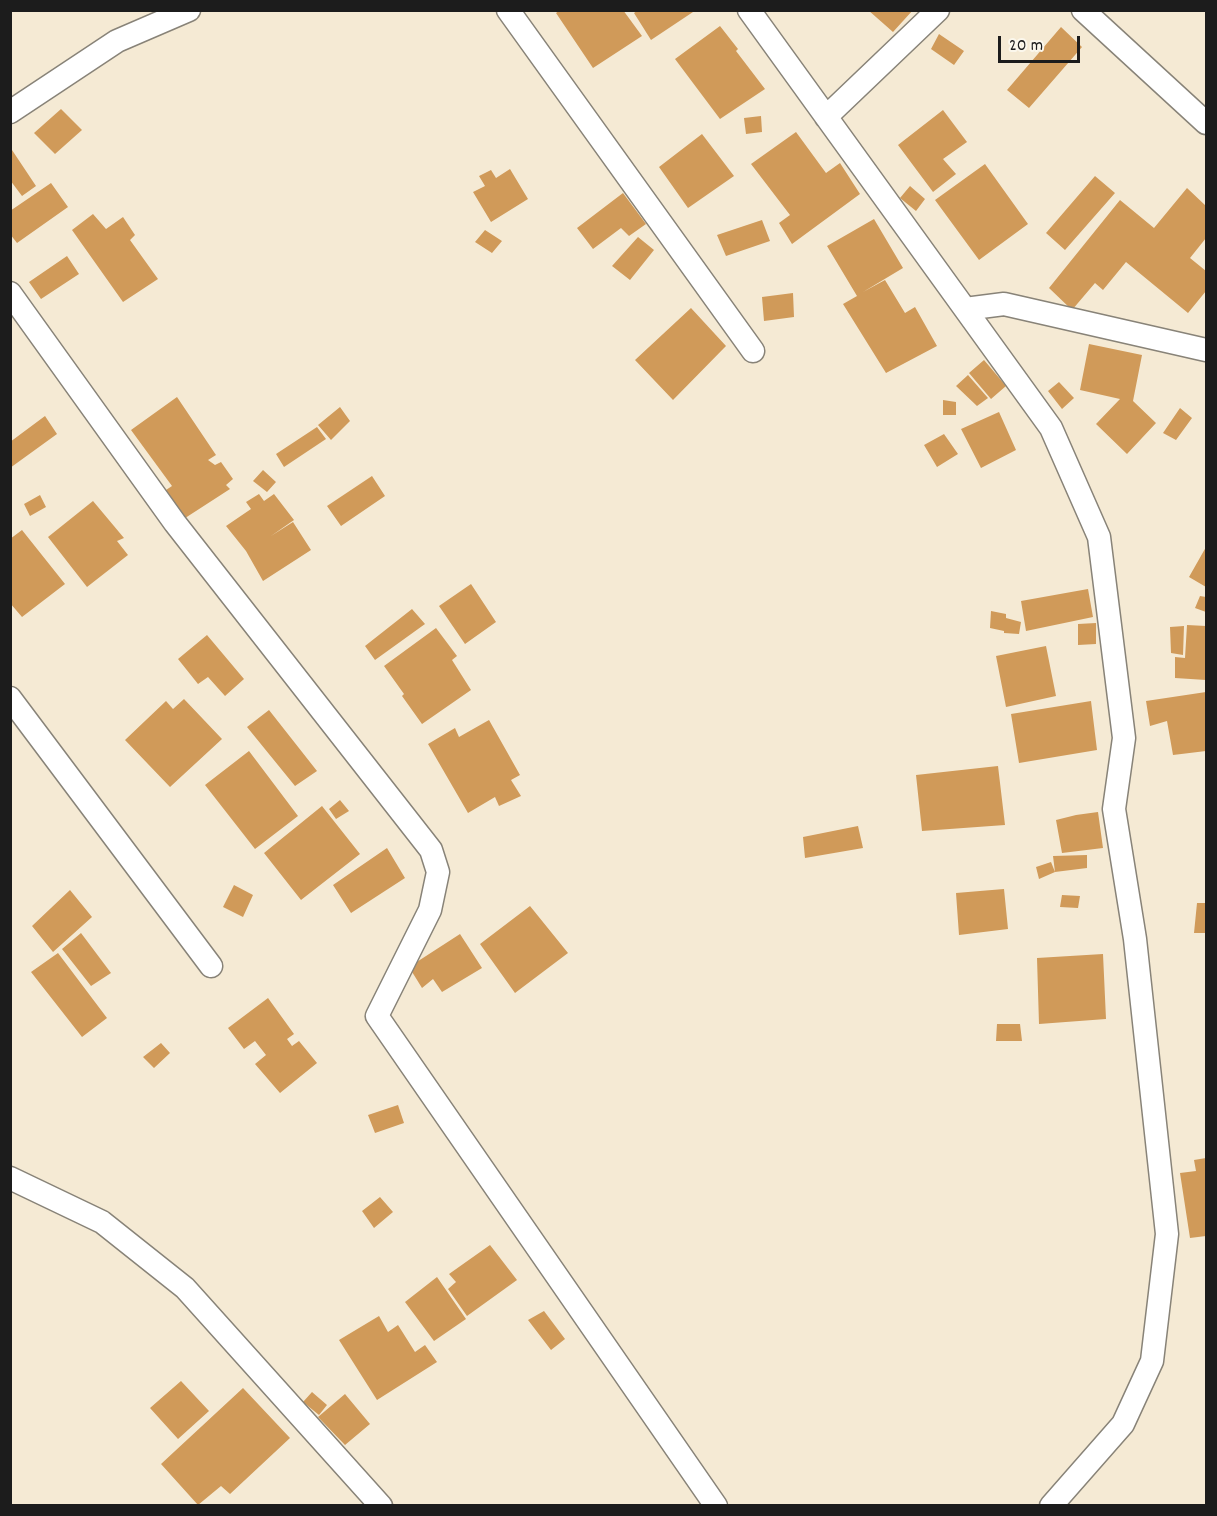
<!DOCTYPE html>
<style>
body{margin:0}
#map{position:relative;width:1217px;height:1516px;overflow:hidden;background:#f5ead4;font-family:Dekko,sans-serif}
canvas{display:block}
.frame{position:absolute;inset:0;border:12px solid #1c1c1c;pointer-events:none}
.scale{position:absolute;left:998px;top:36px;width:82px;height:27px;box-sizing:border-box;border:3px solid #1c1c1c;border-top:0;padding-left:8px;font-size:18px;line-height:21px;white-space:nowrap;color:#1c1c1c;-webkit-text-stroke:4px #fbf7ec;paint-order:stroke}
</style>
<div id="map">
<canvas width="1217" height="1516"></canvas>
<div class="frame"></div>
<div class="scale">20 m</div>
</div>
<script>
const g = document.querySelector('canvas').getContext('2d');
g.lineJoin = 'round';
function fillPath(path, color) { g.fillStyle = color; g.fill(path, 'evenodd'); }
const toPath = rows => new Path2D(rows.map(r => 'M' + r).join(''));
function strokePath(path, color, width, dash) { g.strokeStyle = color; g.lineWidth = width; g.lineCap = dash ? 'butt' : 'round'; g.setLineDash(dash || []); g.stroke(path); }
fillPath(toPath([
 [560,10,623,10,642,36,593,68,556,13],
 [638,10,696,10,651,40,634,13],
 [868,10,913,10,893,32],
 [720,26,738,49,736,51,765,89,720,119,675,59],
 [1061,27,1082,47,1029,108,1007,90],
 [939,34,964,51,954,65,931,49],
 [61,109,82,130,55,154,34,133],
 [943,110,967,142,943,159,956,174,933,192,898,145],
 [761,116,762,132,746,134,744,118],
 [796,132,826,173,840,163,860,194,792,244,779,223,790,215,751,164],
 [702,134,734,176,688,208,659,167],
 [10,147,36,186,22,196,10,180],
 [985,164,1028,224,979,260,935,200],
 [510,169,528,199,491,222,473,192,485,186,479,176,491,170,496,178],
 [1095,176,1115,193,1065,250,1046,233],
 [51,183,68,207,17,243,10,234,10,211],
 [910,186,925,199,916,211,900,198],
 [1187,188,1206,206,1206,238,1190,258,1206,271,1206,291,1188,313,1126,262,1103,290,1095,283,1072,310,1049,288,1120,200,1154,228],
 [623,193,646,224,629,236,621,228,593,249,577,228],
 [93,214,106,229,123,217,135,235,130,240,158,279,123,302,72,230],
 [874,219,903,268,863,292,885,280,905,313,915,307,937,346,886,373,843,304,857,296,827,246],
 [762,220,770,241,726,256,717,235],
 [485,230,502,241,492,253,475,242],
 [638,237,654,250,630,280,612,266],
 [67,256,79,274,41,299,29,282],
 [793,293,794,317,764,321,762,297],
 [691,308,726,346,673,400,635,360],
 [1089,344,1142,355,1133,401,1156,423,1127,454,1096,424,1120,399,1080,390],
 [984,360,1006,386,991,399,969,373],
 [968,375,988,398,977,406,956,386],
 [1059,382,1074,398,1062,409,1048,391],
 [177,397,216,455,208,460,215,465,221,462,233,479,226,485,230,489,179,522,160,494,172,486,131,430],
 [943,400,956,402,956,415,943,415],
 [340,407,350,421,331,440,318,425],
 [1180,408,1192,418,1176,440,1163,433],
 [999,412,1016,450,981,468,961,429],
 [45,416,57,434,10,468,10,442],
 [317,427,326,439,284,467,276,454],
 [944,434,958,454,937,467,924,445],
 [263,470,276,482,267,492,253,481],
 [372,476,385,496,341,526,327,506],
 [259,494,264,501,274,494,294,520,271,536,293,522,311,550,263,581,246,551,226,526,251,509,246,502],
 [40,495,46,507,30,516,24,504],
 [93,501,124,538,117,541,128,555,87,587,48,537],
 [22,530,65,584,22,617,10,603,10,539],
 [1206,547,1206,587,1189,577],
 [471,584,496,622,465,644,439,606],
 [1088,589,1093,617,1026,631,1021,601],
 [1200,596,1206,597,1206,612,1195,608],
 [412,609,425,624,375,660,365,646],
 [991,611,1006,614,1006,618,1021,622,1019,634,1004,633,1004,631,990,628],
 [1096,623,1096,644,1078,645,1078,624],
 [1187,625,1206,626,1206,680,1175,678,1175,657,1185,658],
 [1184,626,1183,655,1171,653,1170,627],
 [436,628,457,656,452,660,471,690,422,724,402,696,404,694,384,666],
 [207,635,244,679,225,696,208,677,198,684,178,659],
 [1046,646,1056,696,1006,707,996,656],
 [1206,692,1206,751,1173,755,1167,721,1150,726,1146,701],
 [184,699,222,739,170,787,125,740,166,701,173,709],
 [1091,701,1097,750,1019,763,1011,714],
 [269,710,317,771,295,786,247,727],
 [489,720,520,775,511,780,521,796,499,806,495,797,468,813,428,744,455,728,459,737],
 [249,751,298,816,255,849,205,785],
 [998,766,1005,825,922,831,916,775],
 [340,800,349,811,336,819,329,809],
 [322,806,360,854,301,900,264,853],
 [1098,812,1103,848,1062,853,1056,820,1076,815],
 [858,826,863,848,805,858,803,837],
 [387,848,405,878,351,913,333,885],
 [1087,855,1087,868,1055,872,1053,856],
 [1051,862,1055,872,1039,879,1036,867],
 [234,885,253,895,243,917,223,907],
 [1004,889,1008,929,959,935,956,893],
 [70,890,92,917,53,952,32,926],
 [1062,895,1080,896,1078,908,1060,907],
 [1197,903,1206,903,1206,933,1194,933],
 [530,906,568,953,515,993,480,944],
 [81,933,111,973,91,986,62,949],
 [460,934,482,968,442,992,433,979,422,988,409,967],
 [58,953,107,1018,82,1037,31,972],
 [1103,954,1106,1019,1039,1024,1037,958],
 [268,998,294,1034,287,1039,292,1046,299,1041,317,1063,280,1093,255,1064,266,1055,255,1041,244,1049,228,1028],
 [997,1024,1020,1024,1022,1041,996,1041],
 [161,1043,170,1053,154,1068,143,1057],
 [398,1105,404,1123,375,1133,368,1115],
 [1206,1158,1206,1236,1190,1238,1180,1173,1196,1171,1194,1160],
 [380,1197,393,1212,374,1228,362,1211],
 [490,1245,517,1280,467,1316,448,1289,456,1282,449,1274],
 [437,1277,466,1319,434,1341,405,1302],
 [544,1311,565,1339,551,1350,528,1320],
 [379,1316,388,1332,398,1325,415,1352,425,1345,437,1362,377,1400,339,1340],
 [181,1381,209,1411,178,1439,150,1408],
 [243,1388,290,1438,230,1494,221,1486,198,1505,161,1464],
 [312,1392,327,1405,319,1415,303,1402],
 [345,1394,370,1424,345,1445,318,1417]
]), '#d09a59');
const minor = toPath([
 [508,10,753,351],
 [749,10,1051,428,1099,537,1124,738,1114,809,1135,939,1167,1234,1152,1361,1123,1424,1051,1506],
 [1083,10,1206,123],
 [10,112,117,41,189,10],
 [826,117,938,10],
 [10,293,175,523,431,850,438,872,430,910,377,1016,716,1506],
 [965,309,1004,304,1206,350],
 [10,698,211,966],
 [10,1178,102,1222,185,1288,381,1506]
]);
strokePath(minor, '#888378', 25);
strokePath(minor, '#fff', 22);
</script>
